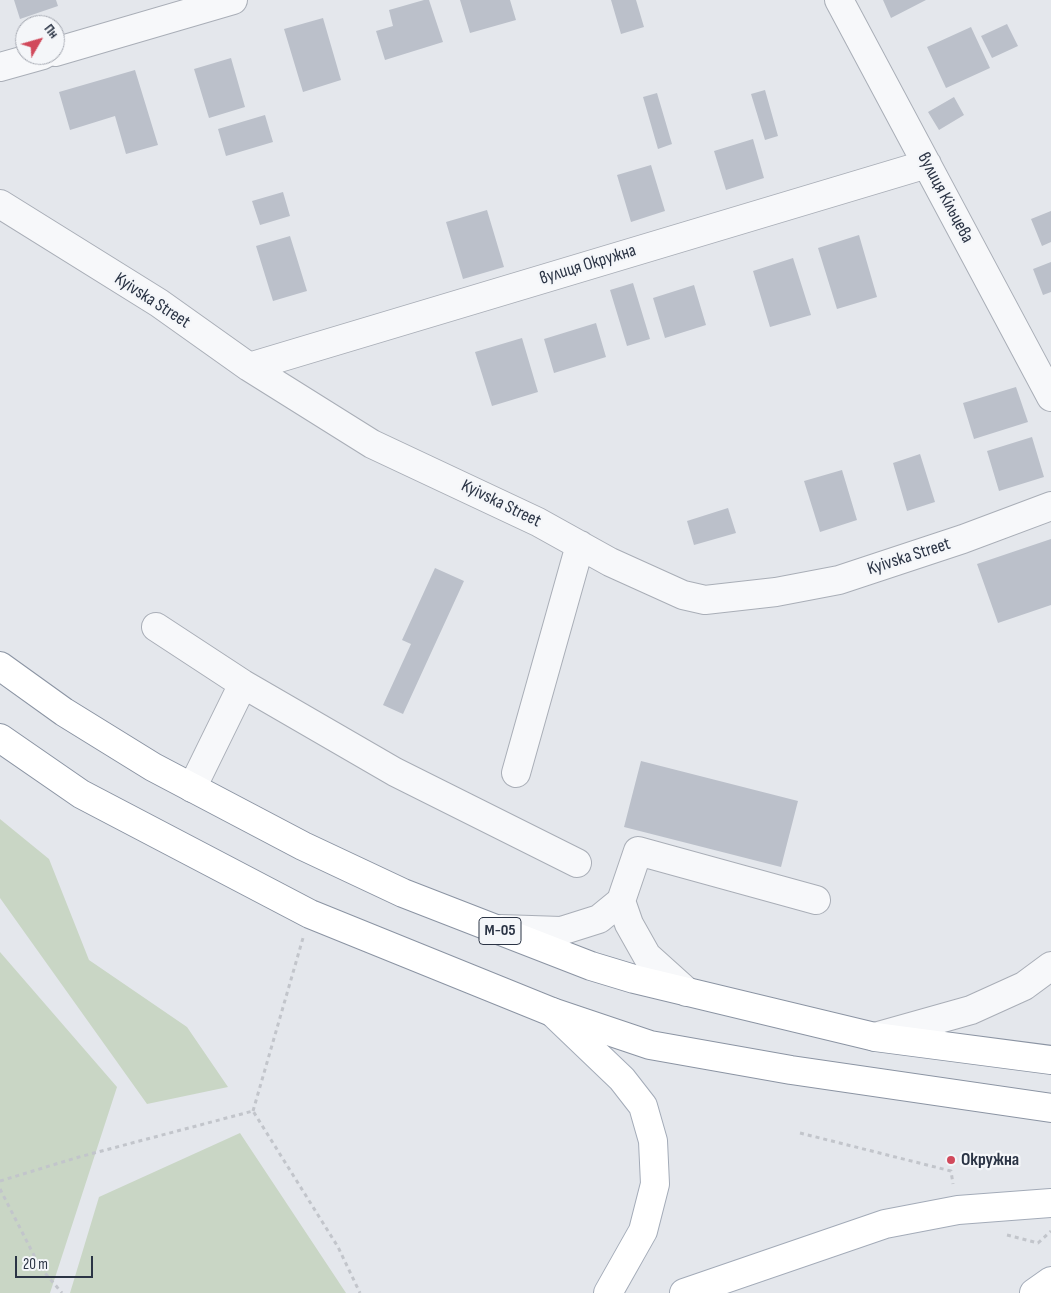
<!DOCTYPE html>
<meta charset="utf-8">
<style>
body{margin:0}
#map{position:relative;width:1051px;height:1293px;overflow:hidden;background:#e4e7ec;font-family:"Sofia Sans Condensed",sans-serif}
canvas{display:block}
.north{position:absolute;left:15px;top:15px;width:50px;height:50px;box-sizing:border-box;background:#f4f6f9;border:1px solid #a4a8b1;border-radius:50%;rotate:52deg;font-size:14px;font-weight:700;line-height:20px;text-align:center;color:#2b3445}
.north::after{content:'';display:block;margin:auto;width:18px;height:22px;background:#d1495b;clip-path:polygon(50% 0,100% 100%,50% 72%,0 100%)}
.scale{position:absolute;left:15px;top:1256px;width:78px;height:22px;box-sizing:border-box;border:2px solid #2b3445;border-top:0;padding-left:6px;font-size:15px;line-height:18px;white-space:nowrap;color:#2b3445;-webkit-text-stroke:4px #f4f6f9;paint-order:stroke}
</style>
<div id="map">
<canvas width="1051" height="1293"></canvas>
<div class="north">Пн</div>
<div class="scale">20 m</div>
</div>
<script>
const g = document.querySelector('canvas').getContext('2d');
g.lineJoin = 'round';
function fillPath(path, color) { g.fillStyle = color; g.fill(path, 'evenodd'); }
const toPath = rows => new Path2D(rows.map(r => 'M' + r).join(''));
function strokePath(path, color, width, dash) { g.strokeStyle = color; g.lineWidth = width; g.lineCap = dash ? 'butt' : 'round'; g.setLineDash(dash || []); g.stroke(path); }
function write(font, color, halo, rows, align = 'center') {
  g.font = font + ' "Sofia Sans Condensed",sans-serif'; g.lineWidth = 4.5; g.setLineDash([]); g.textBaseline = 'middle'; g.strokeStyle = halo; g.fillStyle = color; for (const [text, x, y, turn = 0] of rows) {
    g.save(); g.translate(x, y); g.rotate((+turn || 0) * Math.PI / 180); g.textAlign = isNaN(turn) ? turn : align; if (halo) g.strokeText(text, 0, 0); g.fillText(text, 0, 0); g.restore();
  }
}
fillPath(toPath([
 [0,819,49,859,89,960,187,1027,228,1087,147,1104,0,898],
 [0,952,117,1087,50,1293,0,1293],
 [240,1133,346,1293,70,1293,99,1197]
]), '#c9d6c5');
fillPath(toPath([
 [14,0,56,0,58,6,20,19],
 [424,0,429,0,443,42,385,60,376,31,393,26,389,10],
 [460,0,510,0,516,20,470,33],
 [611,0,636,0,644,27,621,34],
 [883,0,926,0,891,18],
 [323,18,341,80,303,92,284,29],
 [1007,24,1018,46,992,58,981,36],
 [971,27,990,68,946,88,927,47],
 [231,58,245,107,209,118,194,69],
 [135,70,158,145,126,154,115,116,70,130,59,92],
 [765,90,778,136,765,140,751,94],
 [657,93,672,144,658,149,643,97],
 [954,97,964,115,939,130,928,112],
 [265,115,273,142,226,156,218,129],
 [753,139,764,178,726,190,714,151],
 [651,165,665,211,631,222,617,175],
 [283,192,290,216,260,225,252,201],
 [487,210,504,267,463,279,446,222],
 [1051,211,1051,242,1042,246,1031,219],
 [859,235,877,297,837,309,818,248],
 [290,236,307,291,273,301,256,246],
 [793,258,811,315,770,327,753,271],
 [1051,262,1051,292,1043,295,1033,269],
 [633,283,650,339,627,346,610,290],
 [694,285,706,325,665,338,653,298],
 [596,323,606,357,554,373,544,339],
 [522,338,538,392,492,406,475,352],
 [1016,387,1028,422,974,439,963,403],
 [1032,437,1044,477,999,491,987,451],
 [920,454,935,502,907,511,893,463],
 [842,470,857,520,820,532,804,481],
 [728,508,736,533,694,545,687,521],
 [1051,539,1051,605,998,623,977,564],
 [435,568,464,581,403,714,383,705,411,644,402,640],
 [641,761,798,801,781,867,624,827]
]), '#bbc0ca');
const minor = toPath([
 [839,0,1051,397],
 [55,52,233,0],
 [0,67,43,55],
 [0,204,159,303,249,367,372,444,538,522,610,562,683,595,705,600,776,592,839,580,963,539,1051,506],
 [249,367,927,164],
 [156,627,243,684,395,772,577,863],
 [516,773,580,545],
 [192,788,243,684],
 [621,901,629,924,647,956,687,992],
 [501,929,561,931,599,919,621,901,638,851,816,900],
 [875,1037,971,1010,1024,986,1051,966]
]);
const major = toPath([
 [552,1012,622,1079,643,1106,653,1141,655,1184,643,1231,608,1293],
 [684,1293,885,1224,958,1210,1051,1203],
 [1034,1293,1051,1281]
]);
const highway = toPath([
 [0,666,64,712,153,767,303,846,403,893,591,966,634,979,875,1037,1051,1060],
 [0,738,81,794,310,914,552,1012,650,1045,791,1070,1051,1108]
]);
strokePath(minor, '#a9aeb7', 30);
strokePath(major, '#a3abb8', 30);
strokePath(highway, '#8b94a3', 30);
strokePath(toPath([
 [253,1111,303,938],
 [800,1133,951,1171,953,1184],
 [0,1181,79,1157,253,1111,338,1247,360,1293],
 [0,1189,40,1267,62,1293],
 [1007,1235,1038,1243,1051,1231]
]), '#c2c5cb', 3, [4, 4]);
strokePath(minor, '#f7f8fa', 28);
strokePath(major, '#fff', 28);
strokePath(highway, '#fff', 28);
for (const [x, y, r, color] of [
 [951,1160,5,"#d1495b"]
]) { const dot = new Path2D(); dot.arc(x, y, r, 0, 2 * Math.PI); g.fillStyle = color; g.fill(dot); strokePath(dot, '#f4f6f9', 2); }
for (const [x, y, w] of [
 [500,931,42]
]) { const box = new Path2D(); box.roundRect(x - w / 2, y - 13.5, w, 27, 4); g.fillStyle = '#f4f6f9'; g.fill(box); strokePath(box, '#2b3445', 1); }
write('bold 16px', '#2b3445', null, [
 ["М-05",500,931]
]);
write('18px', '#2b3445', '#f4f6f9', [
 ["вулиця Кільцева",945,198,62],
 ["вулиця Окружна",588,265,-17],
 ["Kyivska Street",152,301,33],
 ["Kyivska Street",501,504,26],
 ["Kyivska Street",909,557,-18]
]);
write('bold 18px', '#2b3445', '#f4f6f9', [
 ["Окружна",961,1160]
], 'left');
</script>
